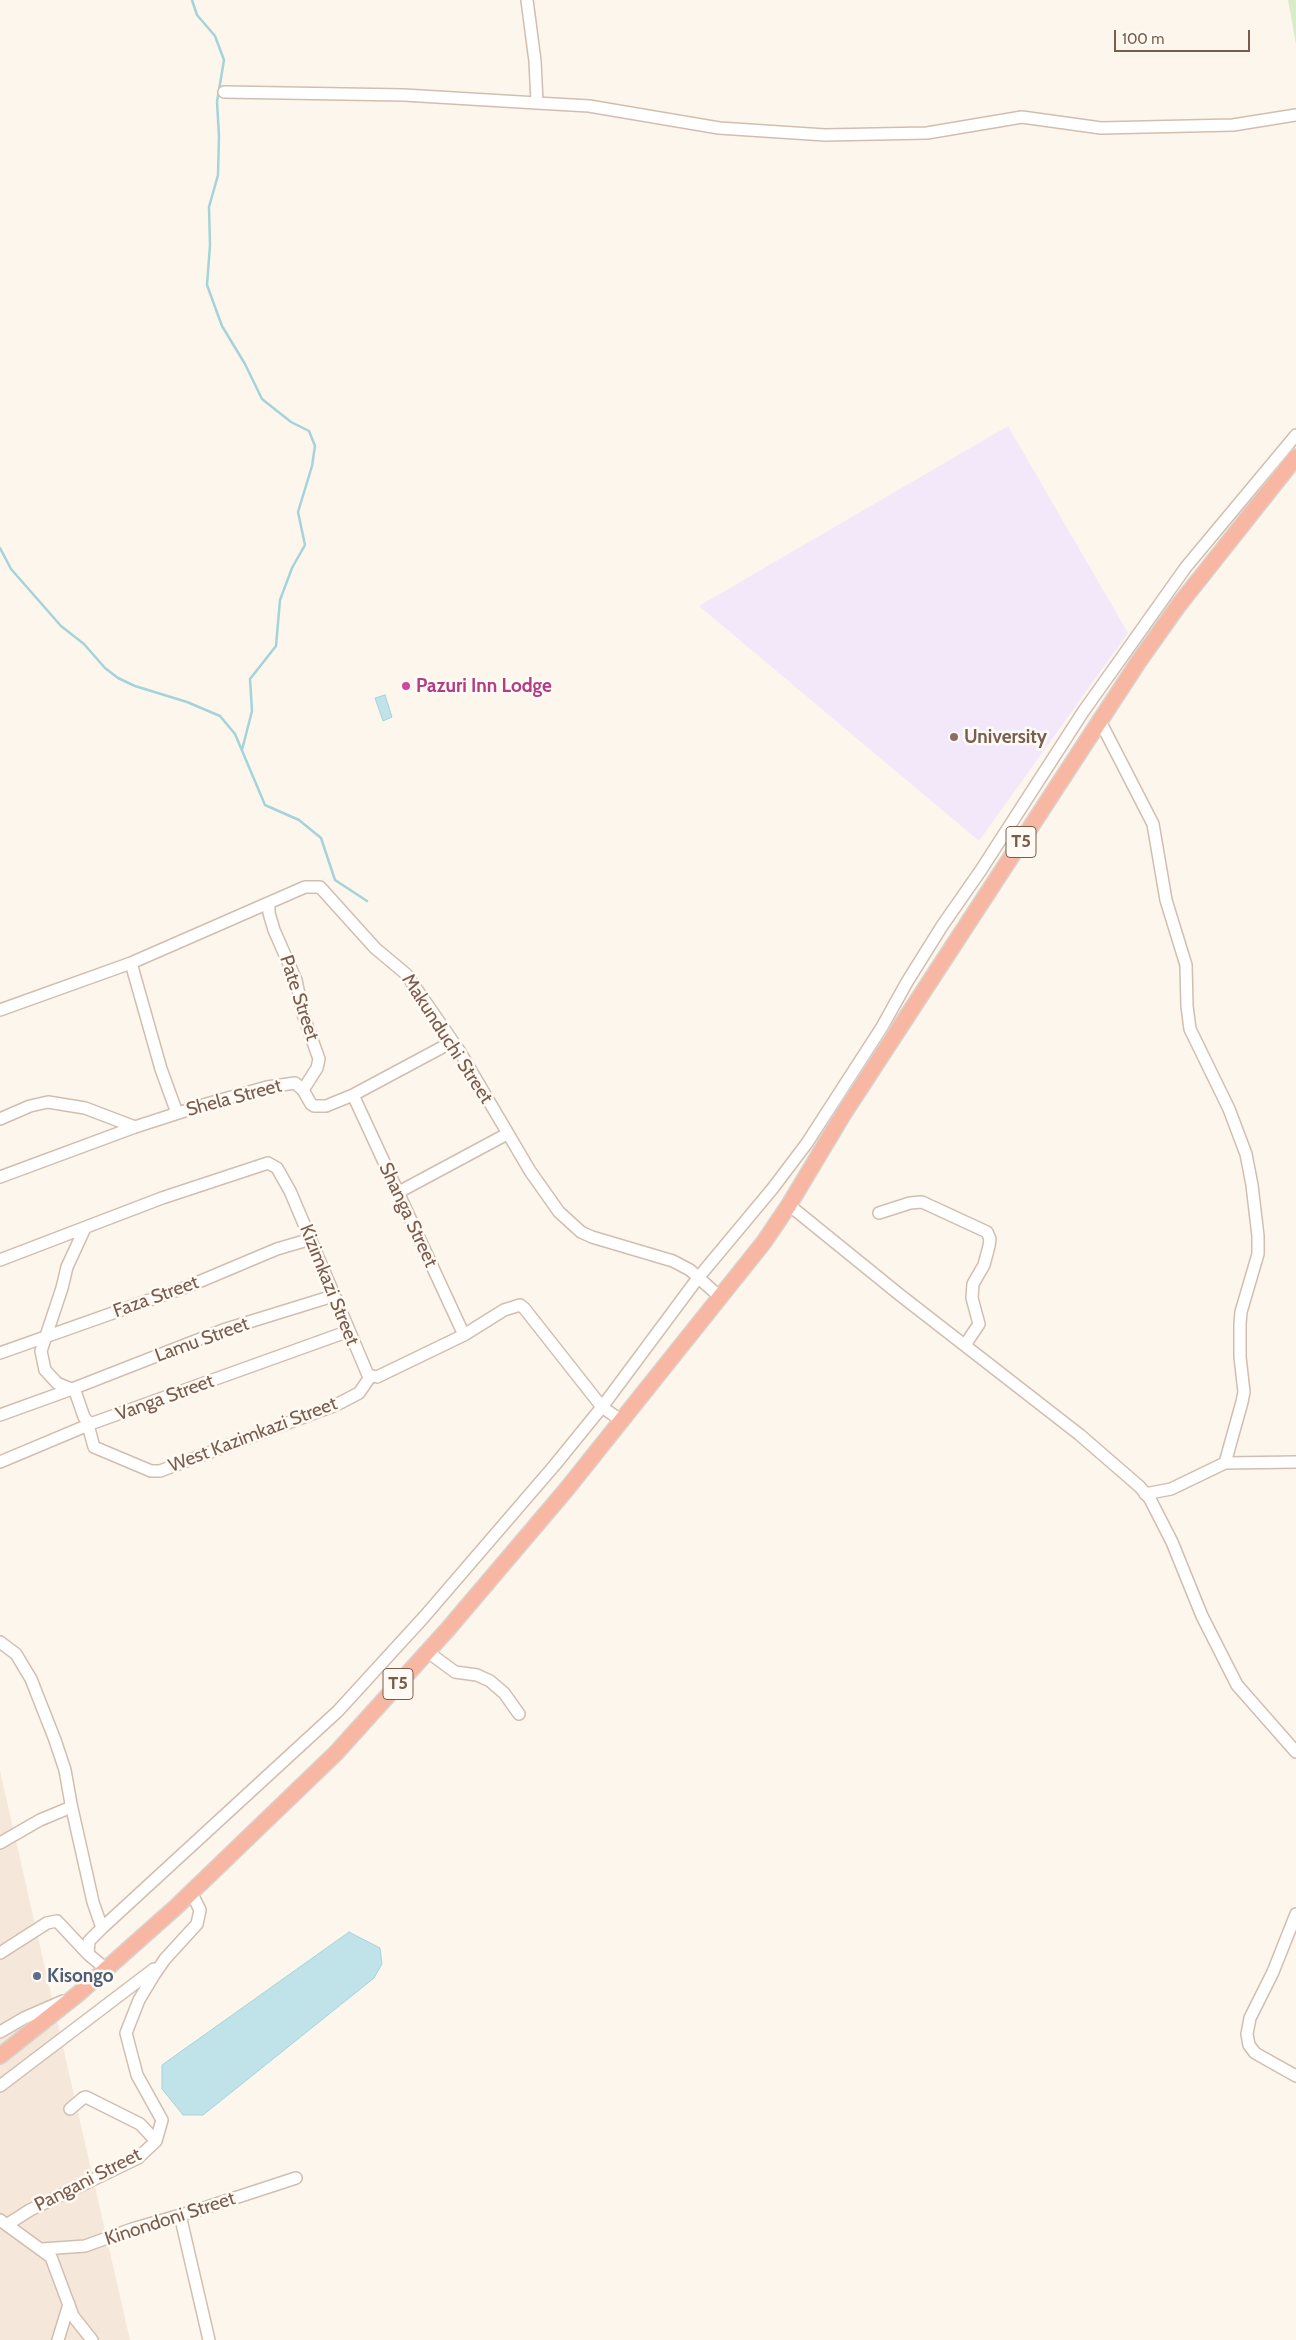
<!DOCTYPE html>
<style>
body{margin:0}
#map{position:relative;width:1296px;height:2340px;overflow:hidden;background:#fdf6ec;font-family:Cabin,sans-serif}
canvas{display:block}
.scale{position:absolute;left:1114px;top:30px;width:136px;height:22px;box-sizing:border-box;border:2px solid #7a5c4d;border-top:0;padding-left:6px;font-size:15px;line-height:18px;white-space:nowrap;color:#7a5c4d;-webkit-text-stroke:4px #fffaf3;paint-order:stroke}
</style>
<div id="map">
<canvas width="1296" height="2340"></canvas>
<div class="scale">100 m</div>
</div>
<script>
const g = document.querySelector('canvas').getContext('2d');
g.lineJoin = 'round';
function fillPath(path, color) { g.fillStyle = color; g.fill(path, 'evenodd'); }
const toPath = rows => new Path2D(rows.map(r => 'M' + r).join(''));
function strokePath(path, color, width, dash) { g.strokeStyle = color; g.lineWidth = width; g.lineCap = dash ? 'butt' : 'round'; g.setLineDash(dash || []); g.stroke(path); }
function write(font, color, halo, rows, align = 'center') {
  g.font = font + ' Cabin,sans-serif'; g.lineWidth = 5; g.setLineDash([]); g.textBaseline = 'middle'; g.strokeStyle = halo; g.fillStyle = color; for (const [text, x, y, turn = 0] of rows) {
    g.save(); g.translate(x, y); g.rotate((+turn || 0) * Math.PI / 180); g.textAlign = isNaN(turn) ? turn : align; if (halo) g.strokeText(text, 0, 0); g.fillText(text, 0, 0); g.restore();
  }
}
fillPath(toPath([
 [0,1771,130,2340,0,2340]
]), '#f5e8da');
fillPath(toPath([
 [1008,426,1128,633,979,841,699,606]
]), '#f3e8fa');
fillPath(toPath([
 [1288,0,1296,0,1296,44]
]), '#d8ecc9');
const water = toPath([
 [385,695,392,717,383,721,375,698,385,695],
 [349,1932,380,1948,382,1964,374,1978,203,2115,183,2115,162,2089,162,2065,349,1932]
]);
fillPath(water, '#bfe3e8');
strokePath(water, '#a5d3da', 1);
strokePath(toPath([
 [192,0,197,15,215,36,224,60,217,102,219,136,218,175,209,207,210,245,207,285,222,326,245,364,262,399,291,422,309,431,315,446,312,466,298,512,305,545,292,568,280,600,276,646,250,679,252,711,242,750],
 [0,548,11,569,61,626,84,644,105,668,118,678,135,686,187,702,220,716,235,734,265,805,299,820,321,838,335,880,367,901]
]), '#a5d3da', 2.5);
const minor = toPath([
 [224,92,404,95,537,103,535,61,527,0],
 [537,103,589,106,719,128,825,135,927,133,1022,117,1101,128,1233,125,1296,115],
 [1100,721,1153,824,1166,900,1186,965,1187,1006,1190,1029,1229,1109,1246,1154,1252,1185,1258,1236,1258,1254,1241,1312,1240,1324,1240,1357,1244,1392,1242,1402,1225,1463],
 [269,904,269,913,274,930,296,980,303,1014,319,1059,317,1068,303,1090],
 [131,963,161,1069,177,1113],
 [0,1010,131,963,305,887,320,887,375,948,406,974,460,1052,530,1171,559,1212,581,1232,592,1237,673,1261,690,1270,721,1298],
 [353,1095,464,1335],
 [0,1119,30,1106,48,1102,85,1108,135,1127],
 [0,1177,135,1127,203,1105,267,1087,295,1083,303,1090,311,1104,314,1106,326,1106,353,1095,452,1042],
 [397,1193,507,1134],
 [789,1205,900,1295,1080,1435,1140,1487,1150,1499,1172,1542,1202,1616,1237,1685,1296,1752],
 [879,1213,910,1203,922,1202,987,1232,990,1239,989,1246,984,1265,973,1284,972,1298,979,1324,965,1345],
 [85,1228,67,1267,62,1288,41,1351,45,1370,57,1383,66,1387,72,1389,223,1330,333,1296],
 [0,1260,162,1198,268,1163,277,1168,290,1191,368,1375,377,1377,464,1335,504,1310,520,1305,524,1308,602,1407,622,1421],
 [0,1353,189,1286,277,1249,311,1239],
 [0,1415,72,1389,75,1391,84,1417,88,1422,93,1423,349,1331],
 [88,1425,94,1447,151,1471,160,1471,336,1405,359,1393,370,1377],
 [0,1462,93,1423],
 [1145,1494,1171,1489,1225,1463,1296,1462],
 [0,1642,16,1654,31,1679,55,1740,65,1770,71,1804,69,1808,40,1820,0,1843],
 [428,1652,455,1672,477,1675,490,1681,504,1693,519,1714],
 [71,1804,93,1902,102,1928],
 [1296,1914,1273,1972,1250,2018,1247,2034,1249,2045,1255,2053,1296,2076],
 [0,1953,47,1923,57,1921,88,1954,106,1969],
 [88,1954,89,1941,102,1928,338,1711,424,1617,554,1466,602,1407,698,1278,773,1188,807,1143,882,1027,907,982,942,926,981,870,1083,712,1186,567,1296,435],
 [0,2032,24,2018,63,2001],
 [0,2086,154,1969],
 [70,2109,83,2098,86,2097,140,2124,156,2141],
 [180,2215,209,2340],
 [0,2220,51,2257,73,2316,92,2340],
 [8,2224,30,2210,138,2158,156,2141,162,2120,137,2075,126,2033,139,2000,154,1975,165,1959,197,1924,200,1910,191,1892],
 [42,2249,85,2246,132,2229,198,2210,296,2178],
 [58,2340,69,2304]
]);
const highway = toPath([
 [0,2056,78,1994,176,1907,336,1753,448,1629,566,1490,764,1242,789,1205,844,1113,1139,661,1178,606,1296,457]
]);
strokePath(minor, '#d1beb0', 14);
strokePath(highway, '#dad1cd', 18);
strokePath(minor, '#fff', 11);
strokePath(highway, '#f7b7a3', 15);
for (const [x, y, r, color] of [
 [406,686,5,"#d1479c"],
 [954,737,5,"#8d6e63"],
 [37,1976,5,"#5c6f8a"]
]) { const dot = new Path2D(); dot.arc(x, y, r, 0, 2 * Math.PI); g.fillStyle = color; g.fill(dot); strokePath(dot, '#fffaf3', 2); }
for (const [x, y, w] of [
 [1021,842,30],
 [398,1684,30]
]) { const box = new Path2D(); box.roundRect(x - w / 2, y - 15.5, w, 31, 4); g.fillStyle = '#fffaf3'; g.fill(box); strokePath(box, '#7a5c4d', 1); }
write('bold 18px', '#7a5c4d', null, [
 ["T5",1021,842],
 ["T5",398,1684]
]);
write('bold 19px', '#b23c85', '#fffaf3', [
 ["Pazuri Inn Lodge",416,686]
], 'left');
write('bold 19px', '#785e54', '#fffaf3', [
 ["University",964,737]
], 'left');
write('19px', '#7a5c4d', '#fffaf3', [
 ["Pate Street",299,998,72],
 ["Makunduchi Street",447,1039,57],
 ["Shela Street",234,1098,-15],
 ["Shanga Street",408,1215,65],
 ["Kizimkazi Street",329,1285,68],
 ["Faza Street",156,1297,-20],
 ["Lamu Street",202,1340,-20],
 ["Vanga Street",165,1398,-20],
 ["West Kazimkazi Street",253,1435,-21],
 ["Pangani Street",88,2180,-27],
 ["Kinondoni Street",170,2219,-18]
]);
write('bold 19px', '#4e5e75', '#fffaf3', [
 ["Kisongo",47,1976]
], 'left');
</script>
